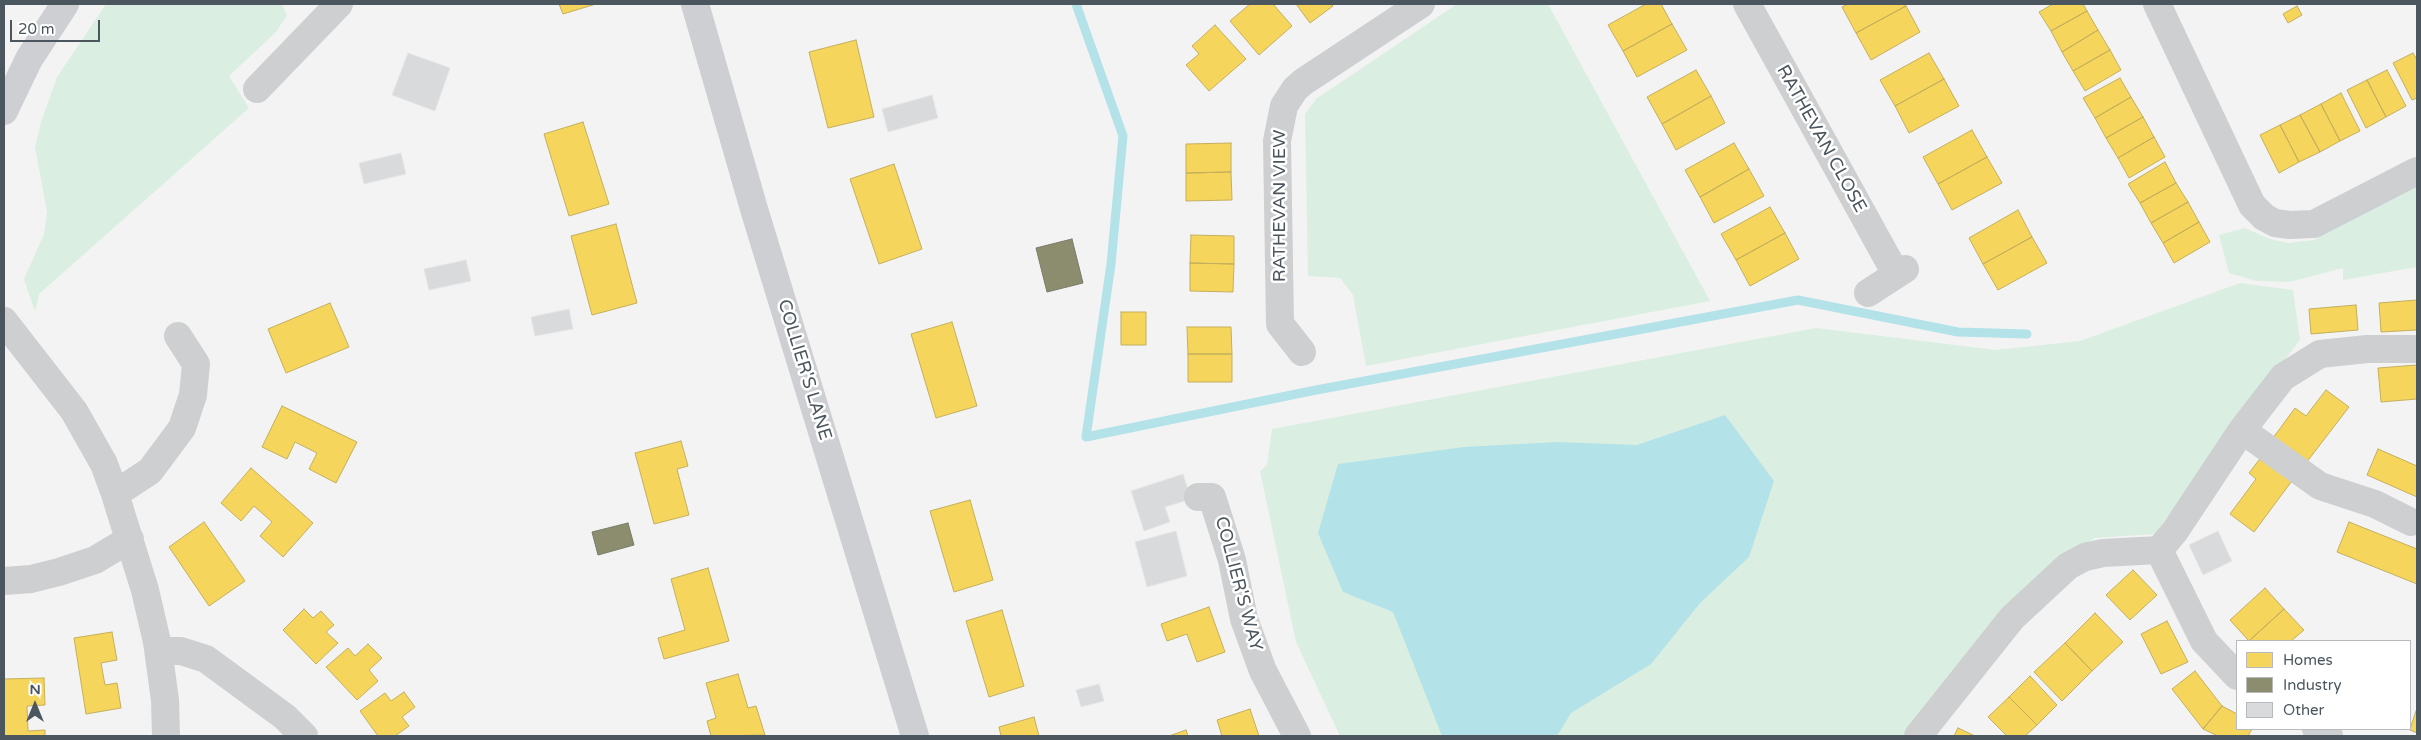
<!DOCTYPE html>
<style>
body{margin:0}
#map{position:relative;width:2421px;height:740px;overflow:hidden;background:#f3f3f3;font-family:"Varela Round",sans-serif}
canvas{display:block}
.frame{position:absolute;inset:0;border:5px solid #4b565e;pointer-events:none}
.legend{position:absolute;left:2236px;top:640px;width:175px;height:90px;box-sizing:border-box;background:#fff;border:1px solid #b7bbbf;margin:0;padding:6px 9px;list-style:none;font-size:15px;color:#4b565e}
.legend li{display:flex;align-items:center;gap:10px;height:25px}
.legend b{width:25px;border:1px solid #b7bbbf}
.north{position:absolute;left:10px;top:680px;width:50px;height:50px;-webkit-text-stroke:4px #fff;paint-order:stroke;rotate:0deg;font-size:14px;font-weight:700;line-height:20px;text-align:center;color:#4b565e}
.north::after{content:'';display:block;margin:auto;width:18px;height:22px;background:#4b565e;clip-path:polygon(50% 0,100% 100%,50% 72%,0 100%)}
.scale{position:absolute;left:10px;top:20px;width:90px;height:22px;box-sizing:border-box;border:2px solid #4b565e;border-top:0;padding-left:6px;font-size:15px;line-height:18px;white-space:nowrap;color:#4b565e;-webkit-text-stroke:4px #fff;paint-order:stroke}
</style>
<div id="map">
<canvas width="2421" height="740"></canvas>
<div class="frame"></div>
<ul class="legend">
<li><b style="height:14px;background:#f6d55c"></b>Homes</li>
<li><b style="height:14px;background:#8c8c6e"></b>Industry</li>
<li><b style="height:14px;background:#d9dadc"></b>Other</li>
</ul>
<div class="north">N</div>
<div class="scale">20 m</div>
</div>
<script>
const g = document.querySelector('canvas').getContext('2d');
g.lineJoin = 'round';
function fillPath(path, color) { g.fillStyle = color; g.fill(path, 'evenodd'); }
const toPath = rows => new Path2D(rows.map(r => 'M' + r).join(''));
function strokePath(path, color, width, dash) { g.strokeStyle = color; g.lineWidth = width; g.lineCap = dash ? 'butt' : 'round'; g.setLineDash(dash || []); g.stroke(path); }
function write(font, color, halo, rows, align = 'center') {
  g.font = font + ' "Varela Round",sans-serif'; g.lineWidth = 5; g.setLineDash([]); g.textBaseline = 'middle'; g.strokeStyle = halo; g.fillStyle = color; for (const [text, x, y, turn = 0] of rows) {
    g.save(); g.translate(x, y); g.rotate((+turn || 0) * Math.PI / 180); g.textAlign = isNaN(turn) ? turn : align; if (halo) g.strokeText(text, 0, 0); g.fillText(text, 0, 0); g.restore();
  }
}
fillPath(toPath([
 [106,4,282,4,287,15,276,32,229,76,249,108,39,294,35,312,24,279,44,234,47,212,35,147,41,122,57,77],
 [1457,4,1548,4,1710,301,1366,366,1353,295,1340,278,1308,276,1305,114,1316,99],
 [2417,185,2417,267,2343,280,2343,268,2289,282,2256,281,2229,273,2219,235,2245,228,2270,239,2288,243,2314,240],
 [2240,283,2293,290,2300,340,2215,451,2155,534,2095,538,2033,581,1908,736,1340,736,1296,642,1260,471,1267,465,1272,429,1816,328,1996,350,2080,341]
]), '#daefe1');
fillPath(toPath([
 [1725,415,1774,481,1749,557,1700,603,1651,664,1571,713,1557,736,1442,736,1393,612,1343,592,1318,533,1338,464,1464,447,1557,442,1637,445]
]), '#b3e2e9');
const homes = toPath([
 [559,4,596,4,563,14,559,4],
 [1250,4,1273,4,1292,26,1259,55,1230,21,1250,4],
 [1296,4,1331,4,1333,6,1310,23,1296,4],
 [1646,4,1661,4,1672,24,1623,51,1608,25,1646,4],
 [1848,4,1904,4,1906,6,1856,33,1842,7,1848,4],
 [2053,4,2083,4,2087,11,2051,31,2039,12,2053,4],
 [1906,6,1920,32,1871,60,1856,33,1906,6],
 [2297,6,2302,15,2288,23,2283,14,2297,6],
 [2087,11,2098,30,2062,52,2051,31,2087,11],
 [1672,24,1687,50,1637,77,1623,51,1672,24],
 [1215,25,1246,59,1209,91,1186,65,1199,54,1192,46,1215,25],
 [2098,30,2110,50,2073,71,2062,52,2098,30],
 [856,40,874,117,828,128,809,52,856,40],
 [2110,50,2121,70,2085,91,2073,71,2110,50],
 [1929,53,1944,79,1895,106,1880,80,1929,53],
 [2413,53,2417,60,2417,98,2412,100,2393,63,2413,53],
 [1696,70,1711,96,1662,124,1647,97,1696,70],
 [2387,70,2406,106,2386,117,2367,80,2387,70],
 [2120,78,2131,97,2095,118,2083,98,2120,78],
 [1944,79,1959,106,1909,133,1895,106,1944,79],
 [2367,80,2386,117,2366,128,2347,90,2367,80],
 [2341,93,2360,131,2340,141,2321,104,2341,93],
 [1711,96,1725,123,1676,150,1662,124,1711,96],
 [2131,97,2143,117,2106,138,2095,118,2131,97],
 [2321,104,2340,141,2320,152,2300,115,2321,104],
 [2300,115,2320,152,2299,162,2280,125,2300,115],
 [2143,117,2154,137,2118,158,2106,138,2143,117],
 [583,122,609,204,569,216,544,134,583,122],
 [2280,125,2299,162,2279,173,2260,135,2280,125],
 [1972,130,1987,157,1938,184,1923,157,1972,130],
 [2154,137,2165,157,2129,178,2118,158,2154,137],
 [1231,143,1231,172,1186,173,1186,144,1231,143],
 [1734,143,1749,169,1700,197,1685,170,1734,143],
 [1987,157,2002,183,1952,210,1938,184,1987,157],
 [2165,162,2176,183,2140,203,2128,184,2165,162],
 [894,164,922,249,879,264,850,179,894,164],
 [1749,169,1764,196,1714,223,1700,197,1749,169],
 [1231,172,1232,200,1186,201,1186,173,1231,172],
 [2176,183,2188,202,2151,223,2140,203,2176,183],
 [2188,202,2199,222,2163,243,2151,223,2188,202],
 [1770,207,1785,233,1736,260,1721,234,1770,207],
 [2018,210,2032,237,1983,264,1969,238,2018,210],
 [2199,222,2210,242,2174,263,2163,243,2199,222],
 [616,224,637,303,592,315,571,236,616,224],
 [1785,233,1799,259,1750,286,1736,260,1785,233],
 [1191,235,1234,236,1234,264,1190,263,1191,235],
 [2032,237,2047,263,1998,290,1983,264,2032,237],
 [1190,263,1234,264,1233,292,1190,291,1190,263],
 [2417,300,2417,330,2381,332,2379,303,2417,300],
 [330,303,349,347,286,373,268,329,330,303],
 [2356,305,2358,330,2311,334,2309,309,2356,305],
 [1121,312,1146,312,1146,345,1121,345,1121,312],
 [952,322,977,406,936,418,911,334,952,322],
 [1187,327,1231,327,1232,354,1188,354,1187,327],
 [1188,354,1232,354,1232,382,1188,382,1188,354],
 [2417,365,2417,399,2381,402,2378,368,2417,365],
 [2326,390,2349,407,2306,463,2273,438,2295,408,2306,416,2326,390],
 [282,406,357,442,336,483,309,469,317,453,295,442,287,459,262,447,282,406],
 [681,441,688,466,677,469,689,515,654,524,635,453,681,441],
 [2378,449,2417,466,2417,497,2367,475,2378,449],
 [2266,451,2297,474,2254,532,2230,514,2256,479,2249,473,2266,451],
 [251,468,313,523,283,557,260,536,272,522,254,506,241,521,221,503,251,468],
 [970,500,993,580,954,592,930,511,970,500],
 [204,522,245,581,209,606,169,547,204,522],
 [2349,522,2417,549,2417,584,2337,552,2349,522],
 [708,568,729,641,664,659,658,638,685,630,671,579,708,568],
 [2133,570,2157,595,2130,620,2106,595,2133,570],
 [2265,588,2284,609,2249,641,2230,620,2265,588],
 [1209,607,1225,652,1197,662,1187,634,1167,641,1161,624,1209,607],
 [304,609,313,618,321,611,334,625,326,632,338,643,316,664,283,630,304,609],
 [2284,609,2304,630,2291,641,2249,641,2284,609],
 [1002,610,1024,686,989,697,966,621,1002,610],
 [2095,613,2123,642,2092,671,2065,643,2095,613],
 [2167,621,2188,662,2161,674,2141,634,2167,621],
 [112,632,117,660,101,663,105,685,117,683,121,708,86,714,74,638,112,632],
 [2065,643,2092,671,2062,701,2034,672,2065,643],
 [368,644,382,658,369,670,378,681,357,700,326,667,348,648,355,656,368,644],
 [2195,671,2222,706,2203,729,2172,689,2195,671],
 [738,674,748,708,756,706,765,735,711,736,707,721,716,718,706,683,738,674],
 [2030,676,2057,705,2037,725,2009,697,2030,676],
 [44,678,45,705,27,706,28,731,45,730,45,736,4,736,4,679,44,678],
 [404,692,415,707,402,717,409,726,395,736,378,736,360,711,385,693,391,701,404,692],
 [2009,697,2037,725,2025,736,2007,736,1988,717,2009,697],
 [2222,706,2237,714,2237,729,2252,729,2248,736,2218,736,2203,729,2222,706],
 [2417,708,2417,733,2408,729,2410,729,2417,708],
 [1250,709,1259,736,1222,736,1217,720,1250,709],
 [1034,717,1039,736,1001,736,999,727,1034,717],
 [1958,728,1975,736,1954,736,1958,728],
 [1186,730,1188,736,1169,736,1186,730]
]);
fillPath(homes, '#f6d55c');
strokePath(homes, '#c3af5d', 1);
const industry = toPath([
 [1072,239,1083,283,1047,292,1036,248,1072,239],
 [628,523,634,545,598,555,592,532,628,523]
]);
fillPath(industry, '#8c8c6e');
strokePath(industry, '#787c69', 1);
strokePath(toPath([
 [1076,4,1123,136,1111,264,1086,437,1311,391,1798,300,1958,332,2027,334]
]), '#b3e2e9', 9);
const building = toPath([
 [408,53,450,68,435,111,392,95,408,53],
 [932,95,938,118,888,132,882,109,932,95],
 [401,153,406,174,364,184,359,163,401,153],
 [466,260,471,281,429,290,424,269,466,260],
 [569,309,573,329,535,336,531,317,569,309],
 [1183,474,1191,499,1165,507,1170,522,1144,531,1131,491,1183,474],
 [1176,531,1187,576,1147,587,1135,542,1176,531],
 [2218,531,2232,561,2203,575,2189,545,2218,531],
 [1099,684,1104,701,1081,707,1076,690,1099,684]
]);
fillPath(building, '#d9dadc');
strokePath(building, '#e5e5e6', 1);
strokePath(toPath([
 [1747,4,1896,274],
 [2157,4,2252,205,2264,217,2275,223,2290,225,2314,224,2417,171],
 [257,89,339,4],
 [1868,293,1905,269],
 [4,321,74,411,104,464,115,494,145,590,157,642,165,700,166,736],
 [1302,352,1280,324,1277,141,1284,106,1295,89,1303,82,1421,4],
 [2242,430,2320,486,2375,504,2411,522],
 [115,494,150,471,182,428,193,395,196,364,178,336],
 [1198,497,1212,497,1232,560,1244,619,1263,671,1297,736],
 [2159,550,2204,641,2237,676],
 [4,581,31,579,59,572,95,560,130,539],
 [159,651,181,651,206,659,285,717,304,736],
 [2316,729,2329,736],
 [1918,736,2012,618,2068,566,2085,557,2103,553,2159,550,2175,531,2242,430,2283,377,2320,354,2367,349,2417,349]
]), '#cdcfd0', 28);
strokePath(toPath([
 [695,4,754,209,915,736],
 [4,111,29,59,65,4]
]), '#cdcfd2', 28);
write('18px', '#4b565e', '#fff', [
 ["RATHEVAN CLOSE",1821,139,61],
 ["RATHEVAN VIEW",1280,206,-90],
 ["COLLIER'S LANE",804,370,73],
 ["COLLIER'S WAY",1238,584,75]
]);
</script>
